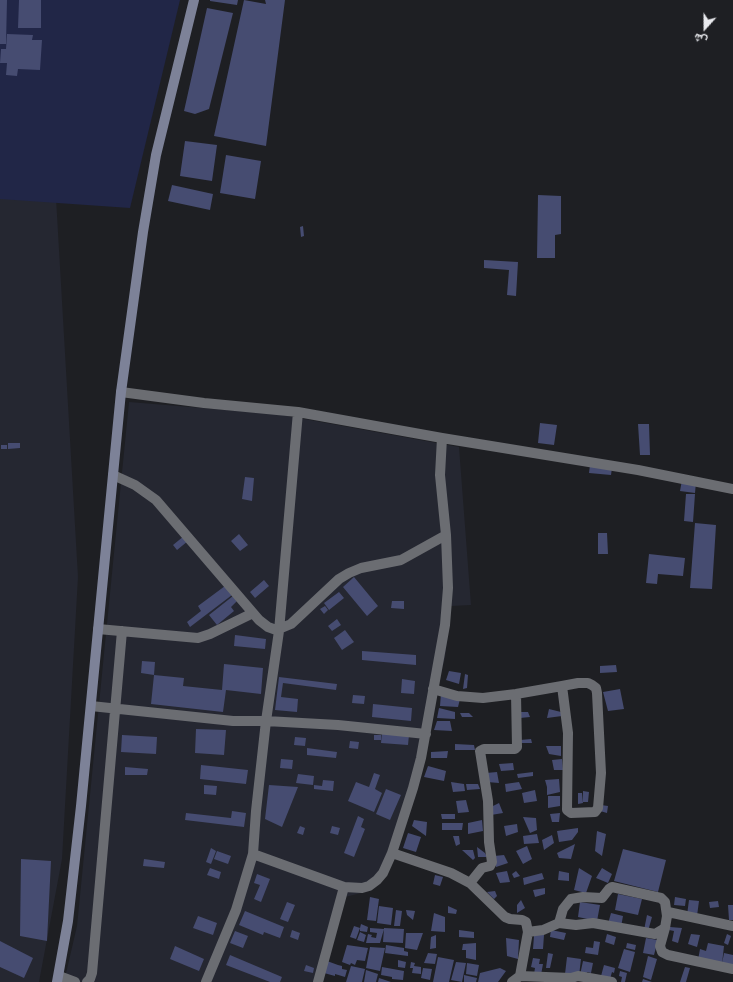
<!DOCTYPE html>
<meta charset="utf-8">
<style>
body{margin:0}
#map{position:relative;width:733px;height:982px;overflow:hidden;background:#1e1f23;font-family:"Noto Sans",Vazirmatn,sans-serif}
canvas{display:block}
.north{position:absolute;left:685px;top:8px;width:40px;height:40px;-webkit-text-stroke:3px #1e1f23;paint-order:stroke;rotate:201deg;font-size:11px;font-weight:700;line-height:16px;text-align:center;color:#e9eaee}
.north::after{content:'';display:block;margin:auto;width:14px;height:18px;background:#e9eaee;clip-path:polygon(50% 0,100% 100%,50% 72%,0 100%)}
</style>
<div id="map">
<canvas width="733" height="982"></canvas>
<div class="north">ش</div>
</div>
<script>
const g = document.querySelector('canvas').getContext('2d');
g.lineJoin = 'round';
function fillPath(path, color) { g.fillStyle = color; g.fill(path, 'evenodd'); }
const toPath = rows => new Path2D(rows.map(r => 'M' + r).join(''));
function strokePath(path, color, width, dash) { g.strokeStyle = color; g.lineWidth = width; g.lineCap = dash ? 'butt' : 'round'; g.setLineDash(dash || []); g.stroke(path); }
fillPath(toPath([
 [0,196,56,198,78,577,62,859,39,982,0,982],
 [129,402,277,414,459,447,471,605,451,606,445,658,425,735,383,869,361,893,341,898,320,982,64,982,77,926]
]), '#252731');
fillPath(toPath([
 [0,0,180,0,130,208,0,199]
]), '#212647');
fillPath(toPath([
 [0,0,7,0,6,44,0,44],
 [19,0,41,0,41,28,18,28],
 [210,0,238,0,237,5,210,1],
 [244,0,266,4,265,0,285,0,266,146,214,136],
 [207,8,233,13,209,109,195,114,184,111],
 [7,34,33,35,32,40,42,40,40,70,18,69,17,76,6,75,7,63,0,63,1,49,6,49],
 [185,141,217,145,212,181,180,176],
 [226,155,261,161,255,199,220,193],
 [172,185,213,194,210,210,168,201],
 [538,195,561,196,561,234,555,235,555,258,537,258],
 [303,226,304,236,301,237,300,227],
 [484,260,518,262,516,296,507,295,509,270,484,268],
 [540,423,557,425,554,445,538,443],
 [638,424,649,424,650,455,640,455],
 [8,443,20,443,20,448,8,449],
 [1,445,7,445,7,449,1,449],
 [590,465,612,468,611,475,589,473],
 [245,477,254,478,252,501,242,499],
 [682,480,696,482,695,493,680,491],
 [686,494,695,494,693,522,684,521],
 [695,523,716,525,712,589,690,588],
 [598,533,607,533,608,554,598,554],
 [239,534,248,545,240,551,231,541],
 [184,536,188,541,177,550,173,545],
 [649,554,685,558,683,576,658,574,657,584,646,583],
 [354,577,378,606,367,616,343,587],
 [264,580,269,586,255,598,250,592],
 [225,586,232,595,190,627,187,622,201,611,198,606],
 [339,592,344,598,329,610,324,603],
 [233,596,237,601,231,607,234,611,217,625,209,615],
 [392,601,404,601,404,609,391,608],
 [325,606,328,610,324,614,320,609],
 [337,619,341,625,332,631,328,626],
 [345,630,354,642,342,650,334,638],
 [235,635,266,639,265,649,234,646],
 [362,651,416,655,416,665,362,660],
 [142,661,155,662,154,675,141,673],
 [224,664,263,668,261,694,226,690,223,712,151,704,154,675,184,678,183,686,222,690],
 [616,665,617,672,600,673,600,666],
 [449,671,461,673,459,684,446,680],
 [465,674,468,675,467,688,463,689],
 [279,677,337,684,336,690,283,683,281,697,298,699,297,712,275,710],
 [402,679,415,681,414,694,401,693],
 [620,689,624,709,608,711,603,692],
 [441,693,460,699,458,707,440,706],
 [353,695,365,696,364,704,352,703],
 [373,704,412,708,411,721,372,717],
 [439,708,455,712,455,719,437,718],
 [549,709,561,712,562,716,547,718],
 [521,712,528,712,530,717,520,718],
 [460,713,469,713,473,717,462,717],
 [437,721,450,721,452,731,434,730],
 [196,729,226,730,224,755,195,753],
 [382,732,409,735,408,745,381,743],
 [122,735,157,737,156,754,121,752],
 [374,735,381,735,381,740,374,740],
 [295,737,306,738,305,746,294,745],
 [531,739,532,743,520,743,520,740],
 [350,741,359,742,358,749,349,748],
 [455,744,474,745,475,750,455,750],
 [546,746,561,746,561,756,549,754],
 [307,748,337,752,336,758,307,755],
 [448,751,447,758,431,758,431,752],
 [281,759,293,760,292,769,280,768],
 [562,759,563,770,554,770,552,760],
 [513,763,514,770,501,771,499,764],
 [201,765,248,770,246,784,200,779],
 [428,766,446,771,444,781,424,777],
 [125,767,148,769,147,775,125,775],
 [497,772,499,783,487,782,486,773],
 [533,772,533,776,518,778,517,774],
 [374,773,380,775,375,789,382,793,374,812,348,801,356,782,369,787],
 [298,774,314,776,313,785,296,783],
 [559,779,560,792,547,795,547,787,545,780],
 [323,780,334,781,333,791,314,789,314,785,322,786],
 [451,782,464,784,465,791,453,792],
 [519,782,522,789,506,792,505,784],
 [466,784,478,784,480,789,467,790],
 [204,785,217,786,216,795,204,794],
 [269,785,298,787,282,827,265,819],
 [386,789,401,795,390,820,376,814],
 [535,790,537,801,524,803,522,793],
 [583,791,589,792,588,802,583,802],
 [578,793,582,793,583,803,578,804],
 [548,796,560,796,560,806,548,808],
 [466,800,469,812,458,813,456,801],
 [499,803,503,813,491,815,491,807],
 [601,805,608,806,607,813,600,811],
 [232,811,246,813,244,827,185,820,186,813,231,818],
 [560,813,559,822,552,822,550,814],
 [441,814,455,814,455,819,442,819],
 [358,816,364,819,361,827,365,829,354,857,344,853],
 [523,817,536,818,537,830,530,833],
 [414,820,427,822,426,836,412,826],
 [482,820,483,831,468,834,468,823],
 [442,823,463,823,462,830,442,830],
 [517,824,518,832,506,836,504,826],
 [300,826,305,828,303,835,297,833],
 [332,826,340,828,338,835,330,833],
 [578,828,578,832,572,840,559,842,557,831],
 [597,831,606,834,602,856,595,851],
 [408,833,421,837,416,852,403,848],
 [537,834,539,843,524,844,523,836],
 [552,835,554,843,544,850,542,840],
 [453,836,459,836,460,844,456,846],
 [575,844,571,859,559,858,557,853],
 [527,846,532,859,523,864,516,851],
 [477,847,485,853,487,857,478,857],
 [211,848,216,851,211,864,206,862],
 [623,849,666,860,658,892,614,881],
 [462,850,473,850,475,858,473,860],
 [217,851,231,856,228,864,214,859],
 [504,855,508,863,496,867,494,856],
 [21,859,51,861,47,941,20,936],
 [144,859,165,862,164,868,143,866],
 [210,868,221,872,219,879,207,875],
 [579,868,592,876,586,893,574,890],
 [602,868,612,874,608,883,596,878],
 [507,871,510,882,500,883,496,873],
 [516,871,520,876,514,878,512,874],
 [559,871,569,873,569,881,558,880],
 [542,873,544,879,524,885,523,878],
 [257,874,270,879,261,902,254,899,260,885,254,883],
 [435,875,443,877,440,886,433,884],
 [545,888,545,894,535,897,533,890],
 [495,891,497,896,494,899,487,892],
 [618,894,642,899,638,915,615,910],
 [370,897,379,899,376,921,367,920],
 [675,897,686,899,685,906,674,905],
 [521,900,525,908,517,913,517,905],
 [689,900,699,901,697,916,687,915],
 [718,901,719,907,710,908,709,902],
 [287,902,295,905,288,922,280,919],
 [580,902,600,905,597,921,578,917],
 [728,905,733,905,733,920,729,920],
 [379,906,393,908,391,925,377,923],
 [448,906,457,910,456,914,448,913],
 [396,910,402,911,400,926,394,926],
 [406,910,415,911,413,920,407,915],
 [245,911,284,927,280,938,264,932,263,935,239,925],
 [434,913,445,917,445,932,431,931],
 [611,913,623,916,621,927,608,924],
 [647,915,652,917,648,931,644,930],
 [198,916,217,923,213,935,193,928],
 [361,924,368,927,367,932,360,931,360,928,356,939,350,937,354,926,360,928],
 [670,927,682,928,678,943,672,941,674,931,669,930],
 [370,928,384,929,380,943,366,943,368,934,372,935,371,937,376,938,377,933,370,932],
 [384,928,404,929,403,943,383,942],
 [292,930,300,933,298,940,290,937],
 [459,930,474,932,474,938,459,937],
 [551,930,566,933,564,940,550,937],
 [235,931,248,936,243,948,230,943],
 [360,932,366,935,364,942,357,940],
 [406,933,423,933,417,950,405,948],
 [541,933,544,935,543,949,533,949,534,936],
 [607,934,616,937,614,945,605,942],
 [691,934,700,935,697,947,688,944],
 [727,934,731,936,728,945,724,943],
 [436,935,436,948,430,949,431,937],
 [506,938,519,940,518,959,507,956],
 [646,938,658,940,654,955,643,953],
 [0,941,33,958,24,978,0,967],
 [594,941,600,942,598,955,585,953,586,947,593,948],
 [476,943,476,960,466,958,466,950,462,950,463,944],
 [627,943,636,945,635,950,626,948],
 [708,943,724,946,722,964,724,953,733,955,733,968,698,960,700,949,706,951],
 [347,945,368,948,365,961,357,960,355,965,351,963,350,965,342,962],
 [386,945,404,948,404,951,408,952,408,956,385,953],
 [175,946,204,959,199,971,170,959],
 [370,947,385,948,380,971,366,968],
 [624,949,635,952,630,972,618,968],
 [428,953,437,954,435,964,424,963],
 [548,953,553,954,550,968,546,968],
 [230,955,282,977,280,982,270,982,226,965],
 [648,956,657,959,651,980,643,977],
 [438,957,454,960,449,982,433,982],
 [567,957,581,959,579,976,565,974],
 [533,958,540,959,539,964,543,964,541,975,534,974,535,968,531,967],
 [398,960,406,962,405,968,398,967],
 [327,961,338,965,336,972,338,965,342,966,342,969,347,970,345,977,335,974,335,976,324,973],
 [583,961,593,963,591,973,587,972,586,976,580,975],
 [411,962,415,963,414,966,421,967,421,974,412,973,413,968,410,968],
 [456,962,466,963,462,982,451,980],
 [467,963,479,965,477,976,466,974],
 [306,965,314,968,313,973,304,971],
 [604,965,615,968,614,973,612,972,610,979,601,976],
 [351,966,365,969,362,982,346,982],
 [382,967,404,971,403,980,392,979,392,977,381,975],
 [685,967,690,968,686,982,680,982],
 [423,968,432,969,430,980,421,978],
 [500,968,506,971,498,982,478,982,480,973],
 [366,970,378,974,376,982,364,982],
 [620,971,627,973,625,982,621,982,622,977,619,976],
 [464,975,477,978,476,982,464,982],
 [379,978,391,982,378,982],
 [643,979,652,982,642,982]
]), '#464c71');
strokePath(toPath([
 [121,392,204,403,298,412,442,438,638,470,733,489],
 [113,475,135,485,156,500,259,620,268,627,279,631,279,629,291,624,339,579,349,573,361,568,401,560,446,535],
 [98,629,198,638,210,634,253,613],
 [433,689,457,696,483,698,516,694,562,686,578,683,588,683,592,685,596,688,597,693,601,773,598,808,595,812,571,813,567,810,568,733,562,686],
 [91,706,233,721,266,721,338,725,426,734],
 [392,853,451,873,470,883,505,917,510,919,522,920,526,922,528,932,520,976,512,982],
 [253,854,344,887,362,888,369,886,377,880,383,873,392,853,413,788,421,758,445,625,448,588,446,535,440,475,442,438],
 [470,883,482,868,490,866,492,862,489,842,488,801,480,751,484,749,515,749,517,747,516,694],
 [559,923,576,925,593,923,655,934,665,928,667,916],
 [665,928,660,946,662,952,668,955,733,969],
 [528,932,543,930,559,923,563,909,571,899,583,897,602,898,609,889,612,887,661,898,665,902,667,916,668,912,733,926],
 [59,976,75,982],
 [520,976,571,978,578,976,612,982],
 [87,982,90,979,92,973,122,631],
 [206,982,236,910,253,854,256,811,266,721,279,631,298,412],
 [318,982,344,887]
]), '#6b6d72', 10);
strokePath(toPath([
 [57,982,68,921,81,806,121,392,143,232,156,155,194,0]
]), '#7d8298', 10);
</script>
